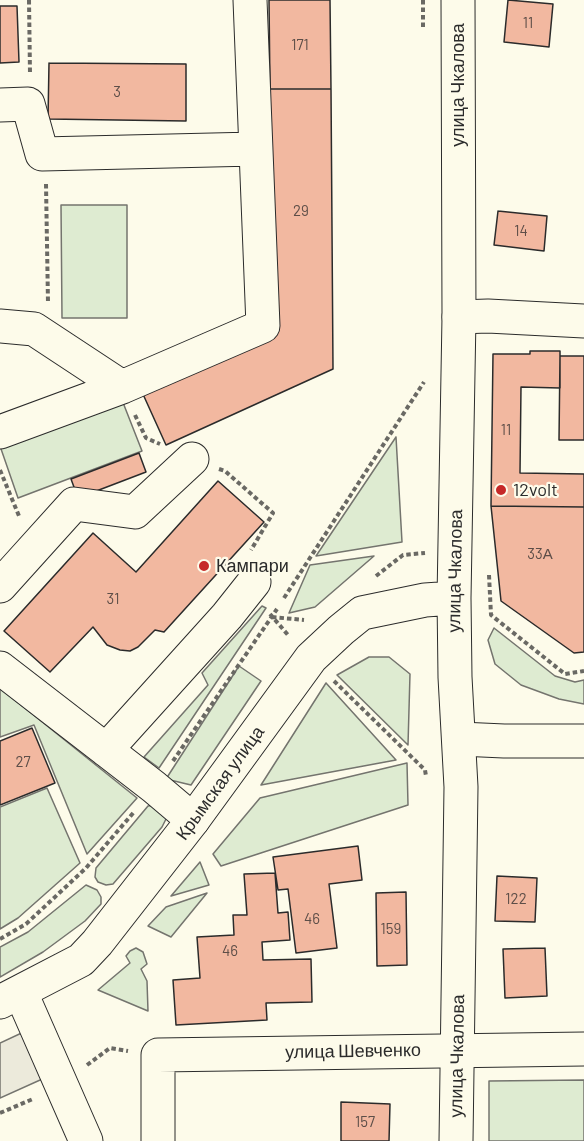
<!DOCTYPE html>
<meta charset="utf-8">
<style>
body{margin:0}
canvas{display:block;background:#fdfbea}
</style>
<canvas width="584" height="1141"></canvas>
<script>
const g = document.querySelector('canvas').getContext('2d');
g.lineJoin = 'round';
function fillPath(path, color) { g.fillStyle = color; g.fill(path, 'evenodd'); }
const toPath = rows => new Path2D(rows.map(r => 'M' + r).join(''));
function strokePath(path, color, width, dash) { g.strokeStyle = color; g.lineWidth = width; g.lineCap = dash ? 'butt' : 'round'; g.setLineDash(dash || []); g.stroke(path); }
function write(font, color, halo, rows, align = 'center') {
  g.font = font + ' Barlow,sans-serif'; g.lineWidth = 4.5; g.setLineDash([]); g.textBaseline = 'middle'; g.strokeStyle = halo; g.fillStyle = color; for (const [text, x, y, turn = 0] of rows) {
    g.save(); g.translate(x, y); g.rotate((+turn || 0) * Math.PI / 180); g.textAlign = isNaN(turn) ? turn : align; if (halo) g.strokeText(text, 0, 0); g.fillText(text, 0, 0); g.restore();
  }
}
const green = toPath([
 [61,205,127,205,127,318,62,318,61,205],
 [122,400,142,451,18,498,0,446,122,400],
 [396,437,402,542,316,556,396,437],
 [374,556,315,607,289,613,310,565,374,556],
 [262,606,266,608,159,768,144,757,208,685,202,673,262,606],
 [494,628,555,676,575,682,584,680,584,704,559,699,521,685,495,664,488,640,494,628],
 [369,657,389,657,410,674,408,745,337,675,369,657],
 [239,666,261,681,191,785,166,779,239,666],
 [326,683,396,760,261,785,326,683],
 [0,688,137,798,87,854,34,725,0,737,0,688],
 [407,763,408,805,221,866,213,854,260,798,407,763],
 [47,788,80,863,18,918,0,929,0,807,47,788],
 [155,805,164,810,166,819,162,827,113,884,106,885,98,882,95,877,96,868,148,806,155,805],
 [200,862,209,885,171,896,200,862],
 [86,885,97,890,101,897,101,904,85,921,43,952,0,977,0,947,28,932,86,885],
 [207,893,171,937,148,926,166,907,207,893],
 [136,948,143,952,147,964,141,969,147,981,148,1011,98,990,130,963,126,956,130,951,136,948],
 [584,1080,584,1141,489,1141,489,1081,584,1080]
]);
fillPath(green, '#deebd1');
strokePath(green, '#74746e', 1.5);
const parking = toPath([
 [28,1030,49,1076,0,1098,0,1043,28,1030]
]);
fillPath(parking, '#eceadb');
strokePath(parking, '#74746e', 1.5);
const building = toPath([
 [269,0,330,0,331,89,270,89,269,0],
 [508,0,553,4,549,47,504,42,508,0],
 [0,6,17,6,19,62,0,63,0,6],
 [49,63,186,64,186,121,48,119,49,63],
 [270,89,331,89,333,369,166,445,142,392,272,333,270,89],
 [498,211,547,216,544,251,494,245,498,211],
 [530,351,560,351,560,388,521,387,520,473,584,474,584,507,491,506,493,354,530,354,530,351],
 [560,356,584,356,584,440,559,440,560,356],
 [139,453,146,472,78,498,71,479,139,453],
 [218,481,264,522,164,632,155,630,138,647,130,651,120,650,107,645,93,627,50,672,4,631,93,533,136,572,218,481],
 [491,506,584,507,584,652,574,653,501,601,491,506],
 [32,728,55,783,0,805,0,741,32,728],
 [358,846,362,880,329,884,337,948,296,953,288,889,278,890,273,857,358,846],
 [275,873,278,913,288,912,290,940,262,942,263,960,311,959,312,1002,266,1003,267,1020,176,1025,173,980,200,978,197,937,234,935,233,915,247,915,244,874,275,873],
 [497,876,537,878,535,922,495,921,497,876],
 [406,892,407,965,377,966,376,893,406,892],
 [545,948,547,996,505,998,503,949,545,948],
 [341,1102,390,1104,389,1141,341,1141,341,1102]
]);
fillPath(building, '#f2b8a0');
strokePath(building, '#2b2b2b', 1.5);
const minor = toPath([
 [0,105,28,104,42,154,255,149],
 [459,317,488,316,584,321],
 [0,326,34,329,122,387],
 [0,432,122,387,263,326,250,0],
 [0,586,74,504,135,512,192,459],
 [0,668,154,787,193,820],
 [460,739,504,741,584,741],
 [106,750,227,616,254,582],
 [21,993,86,1141],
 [158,1141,158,1055,584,1049]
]);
const major = toPath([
 [0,1002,81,960,97,943,193,820,311,658,341,630,362,613,425,600,454,598],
 [456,1141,461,787,455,677,454,598,459,317,458,0]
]);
strokePath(minor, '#2b2b2b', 35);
strokePath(major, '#2b2b2b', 35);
strokePath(toPath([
 [29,0,30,74],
 [423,0,423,28],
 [46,184,48,303],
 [135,415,146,438,160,444],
 [219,469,225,471,273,513,251,550],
 [0,470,19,516],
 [489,575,491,615,565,674,584,671],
 [376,576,403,555,425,553],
 [284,598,424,382],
 [270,614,288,635],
 [272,617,304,620],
 [334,681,425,770,426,776],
 [173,761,277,609],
 [0,939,26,924,86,868,134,812],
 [87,1065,110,1048,128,1051],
 [0,1113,33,1099]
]), '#6a6964', 4, [4.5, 3]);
strokePath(minor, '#fdfbea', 33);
strokePath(major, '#fdfbea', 33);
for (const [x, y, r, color] of [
 [501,490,6,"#c62828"],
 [204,566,6,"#c62828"]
]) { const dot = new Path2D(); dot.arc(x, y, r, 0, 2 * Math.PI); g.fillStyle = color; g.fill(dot); strokePath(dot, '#fdfbea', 2); }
write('15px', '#5d4e48', null, [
 ["11",528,23],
 ["171",300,45],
 ["3",117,92],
 ["29",301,211],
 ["14",521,231],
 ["11",506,430],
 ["33А",540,554],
 ["31",113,599],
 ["27",23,762],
 ["122",516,899],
 ["46",312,919],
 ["159",391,929],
 ["46",230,951],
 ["157",365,1122]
]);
write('18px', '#2b2b2b', '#fdfbea', [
 ["улица Чкалова",458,85,-90],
 ["улица Чкалова",455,571,-89],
 ["Крымская улица",220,783,-54],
 ["улица Шевченко",353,1051,-1],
 ["улица Чкалова",457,1056,-89]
]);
write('18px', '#2b2b2b', '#fdfbea', [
 ["12volt",513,490],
 ["Кампари",216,566]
], 'left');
</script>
